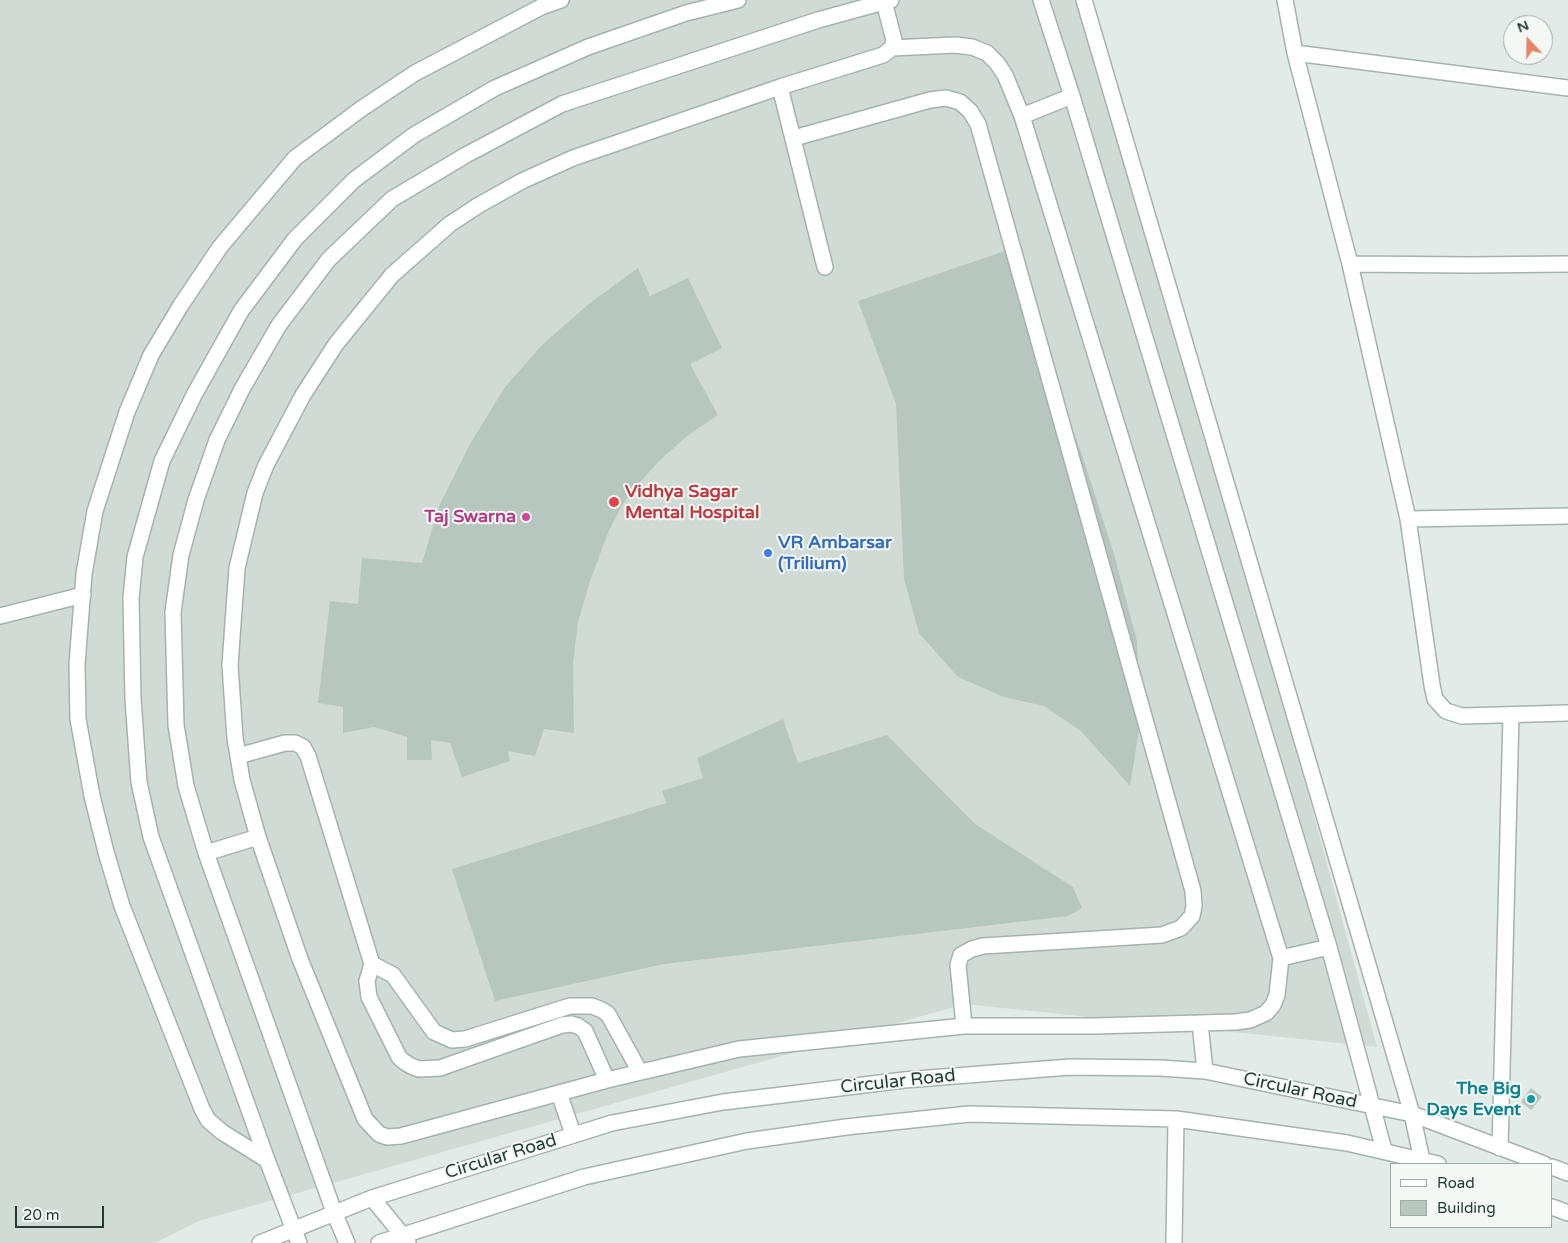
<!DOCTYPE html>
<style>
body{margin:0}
#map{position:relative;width:1568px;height:1243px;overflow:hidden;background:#e2ebe7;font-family:"Varela Round",sans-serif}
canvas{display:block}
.legend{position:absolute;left:1390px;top:1163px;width:162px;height:65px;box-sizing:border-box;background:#f3f8f5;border:1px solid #a0aca8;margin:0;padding:6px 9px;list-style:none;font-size:15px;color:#243b35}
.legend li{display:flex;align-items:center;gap:10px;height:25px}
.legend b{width:25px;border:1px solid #a0aca8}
.north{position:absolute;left:1503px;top:15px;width:50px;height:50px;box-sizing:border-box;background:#f3f8f5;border:1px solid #a0aca8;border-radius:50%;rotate:339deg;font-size:14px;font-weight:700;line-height:20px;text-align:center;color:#243b35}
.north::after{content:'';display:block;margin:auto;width:18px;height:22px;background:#e68565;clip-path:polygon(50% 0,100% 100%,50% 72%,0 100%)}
.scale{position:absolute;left:15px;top:1206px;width:89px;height:22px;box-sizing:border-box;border:2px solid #243b35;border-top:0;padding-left:6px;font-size:15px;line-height:18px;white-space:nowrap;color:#243b35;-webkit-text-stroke:4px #f3f8f5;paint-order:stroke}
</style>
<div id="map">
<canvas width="1568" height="1243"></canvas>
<ul class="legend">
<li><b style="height:6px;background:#fff"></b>Road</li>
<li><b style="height:14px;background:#b8c6c0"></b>Building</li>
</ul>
<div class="north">N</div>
<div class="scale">20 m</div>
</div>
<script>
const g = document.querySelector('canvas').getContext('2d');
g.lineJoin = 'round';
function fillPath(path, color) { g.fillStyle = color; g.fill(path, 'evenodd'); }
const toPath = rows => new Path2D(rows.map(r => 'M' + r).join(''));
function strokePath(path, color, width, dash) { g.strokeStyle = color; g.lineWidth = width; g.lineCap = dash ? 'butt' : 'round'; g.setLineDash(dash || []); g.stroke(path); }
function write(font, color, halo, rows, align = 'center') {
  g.font = font + ' "Varela Round",sans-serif'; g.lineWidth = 4; g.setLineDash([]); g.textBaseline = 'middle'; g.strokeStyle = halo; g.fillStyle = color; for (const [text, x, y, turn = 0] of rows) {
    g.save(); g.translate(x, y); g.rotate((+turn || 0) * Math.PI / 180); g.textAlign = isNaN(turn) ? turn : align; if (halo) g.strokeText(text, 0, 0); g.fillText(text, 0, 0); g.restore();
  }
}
fillPath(toPath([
 [0,0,1091,0,1377,1047,965,1004,199,1221,155,1243,0,1243]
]), '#d1dbd6');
fillPath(toPath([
 [1008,250,1083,458,1114,554,1137,641,1140,724,1130,786,1081,731,1044,706,1004,697,958,677,919,633,904,579,896,404,858,301],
 [638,268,650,296,688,278,722,348,690,364,718,415,687,436,659,461,641,481,623,504,609,530,590,581,578,622,573,664,574,733,544,729,535,756,508,751,510,761,462,777,450,743,431,740,432,760,407,760,407,737,374,727,343,733,343,707,318,703,330,601,358,604,362,558,422,563,440,504,470,444,505,387,543,344,590,303],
 [783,719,798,763,887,735,975,824,1073,887,1082,908,1068,916,664,964,495,1001,452,869,666,803,662,791,703,778,697,758],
 [1531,1088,1542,1097,1531,1110,1521,1102]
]), '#b8c6c0');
const minor = toPath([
 [1041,0,1072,96,1329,947,1384,1150],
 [1084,0,1412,1114,1422,1160],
 [1285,0,1295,53,1350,264,1408,519,1432,685,1435,699,1446,711,1462,716,1568,713],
 [884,2,894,40,892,48,883,55,780,87,573,158,522,181,479,205,450,224,392,275,336,344,303,395,266,465,255,493,237,568,230,665,235,738,242,780,258,837,300,959,365,1119,379,1134,387,1137,401,1136,607,1080,739,1049,964,1026,1095,1026,1235,1022,1250,1020,1266,1013,1273,1005,1277,995,1281,958,1022,116,1005,75,997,63,987,53,972,47,955,45,892,48],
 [1295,53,1568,88],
 [780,87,825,267],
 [1022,116,1072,96],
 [794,138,930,100,946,98,960,102,970,111,978,124,1193,891,1194,906,1192,916,1181,928,1162,935,983,946,972,949,961,955,958,965,964,1026],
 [1350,264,1470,265,1568,264],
 [1408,519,1568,516],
 [0,616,83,595],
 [238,756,285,743,295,743,303,747,308,756,372,964,367,981,369,997,399,1057,403,1061,411,1066,419,1069,440,1068,562,1025,571,1024,578,1026,585,1031,607,1080],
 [206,853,258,837],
 [1281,958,1329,947],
 [372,964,393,975,434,1032,452,1040,465,1039,570,1006,592,1006,602,1010,608,1014,640,1072],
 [1200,1023,1205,1071],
 [559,1093,573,1134],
 [1500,1148,1511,715],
 [267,1160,222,1132,208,1120,202,1109,122,906,106,852,92,796,78,719,77,664,84,574,95,511,127,412,151,355,181,305,220,247,295,158,361,109,415,73,541,7,561,0],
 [1552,1167,1568,1173],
 [372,1198,408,1242],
 [1552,1207,1568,1213],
 [260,1243,372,1198,612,1123,723,1102,807,1092,904,1080,1070,1067,1160,1068,1205,1071,1412,1114,1544,1164],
 [299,1243,267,1160,151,837,139,782,133,699,131,598,135,557,162,461,194,395,241,311,295,239,354,180,414,135,495,88,588,47,686,13,738,0],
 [347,1243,334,1212,206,853,186,786,176,725,173,612,181,555,196,500,217,440,242,389,279,325,329,259,392,199,466,155,562,104,818,20,891,0],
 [379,1243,584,1177,747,1141,846,1127,969,1114,1176,1119,1347,1143,1438,1164],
 [1174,1243,1176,1119]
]);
strokePath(minor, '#a5b3ae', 18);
strokePath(minor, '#fff', 15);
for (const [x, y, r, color] of [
 [614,502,6,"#e0444e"],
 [526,517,5,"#d1479c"],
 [768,553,5,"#3f7fe0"],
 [1531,1099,5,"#0f9aa8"]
]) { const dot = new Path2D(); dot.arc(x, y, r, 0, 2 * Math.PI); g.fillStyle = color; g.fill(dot); strokePath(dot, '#f3f8f5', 2); }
write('bold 18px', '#be3a42', '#f3f8f5', [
 ["Vidhya Sagar",625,492],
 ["Mental Hospital",625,513]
], 'left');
write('bold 18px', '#b23c85', '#f3f8f5', [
 ["Taj Swarna",516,517]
], 'right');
write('bold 18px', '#366cbe', '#f3f8f5', [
 ["VR Ambarsar",778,543],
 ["(Trilium)",778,564]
], 'left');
write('18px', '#243b35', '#f3f8f5', [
 ["Circular Road",898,1082,-6],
 ["Circular Road",1300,1091,12],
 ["Circular Road",501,1157,-17]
]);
write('bold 18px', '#0d838f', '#f3f8f5', [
 ["The Big",1521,1089],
 ["Days Event",1521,1110]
], 'right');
</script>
